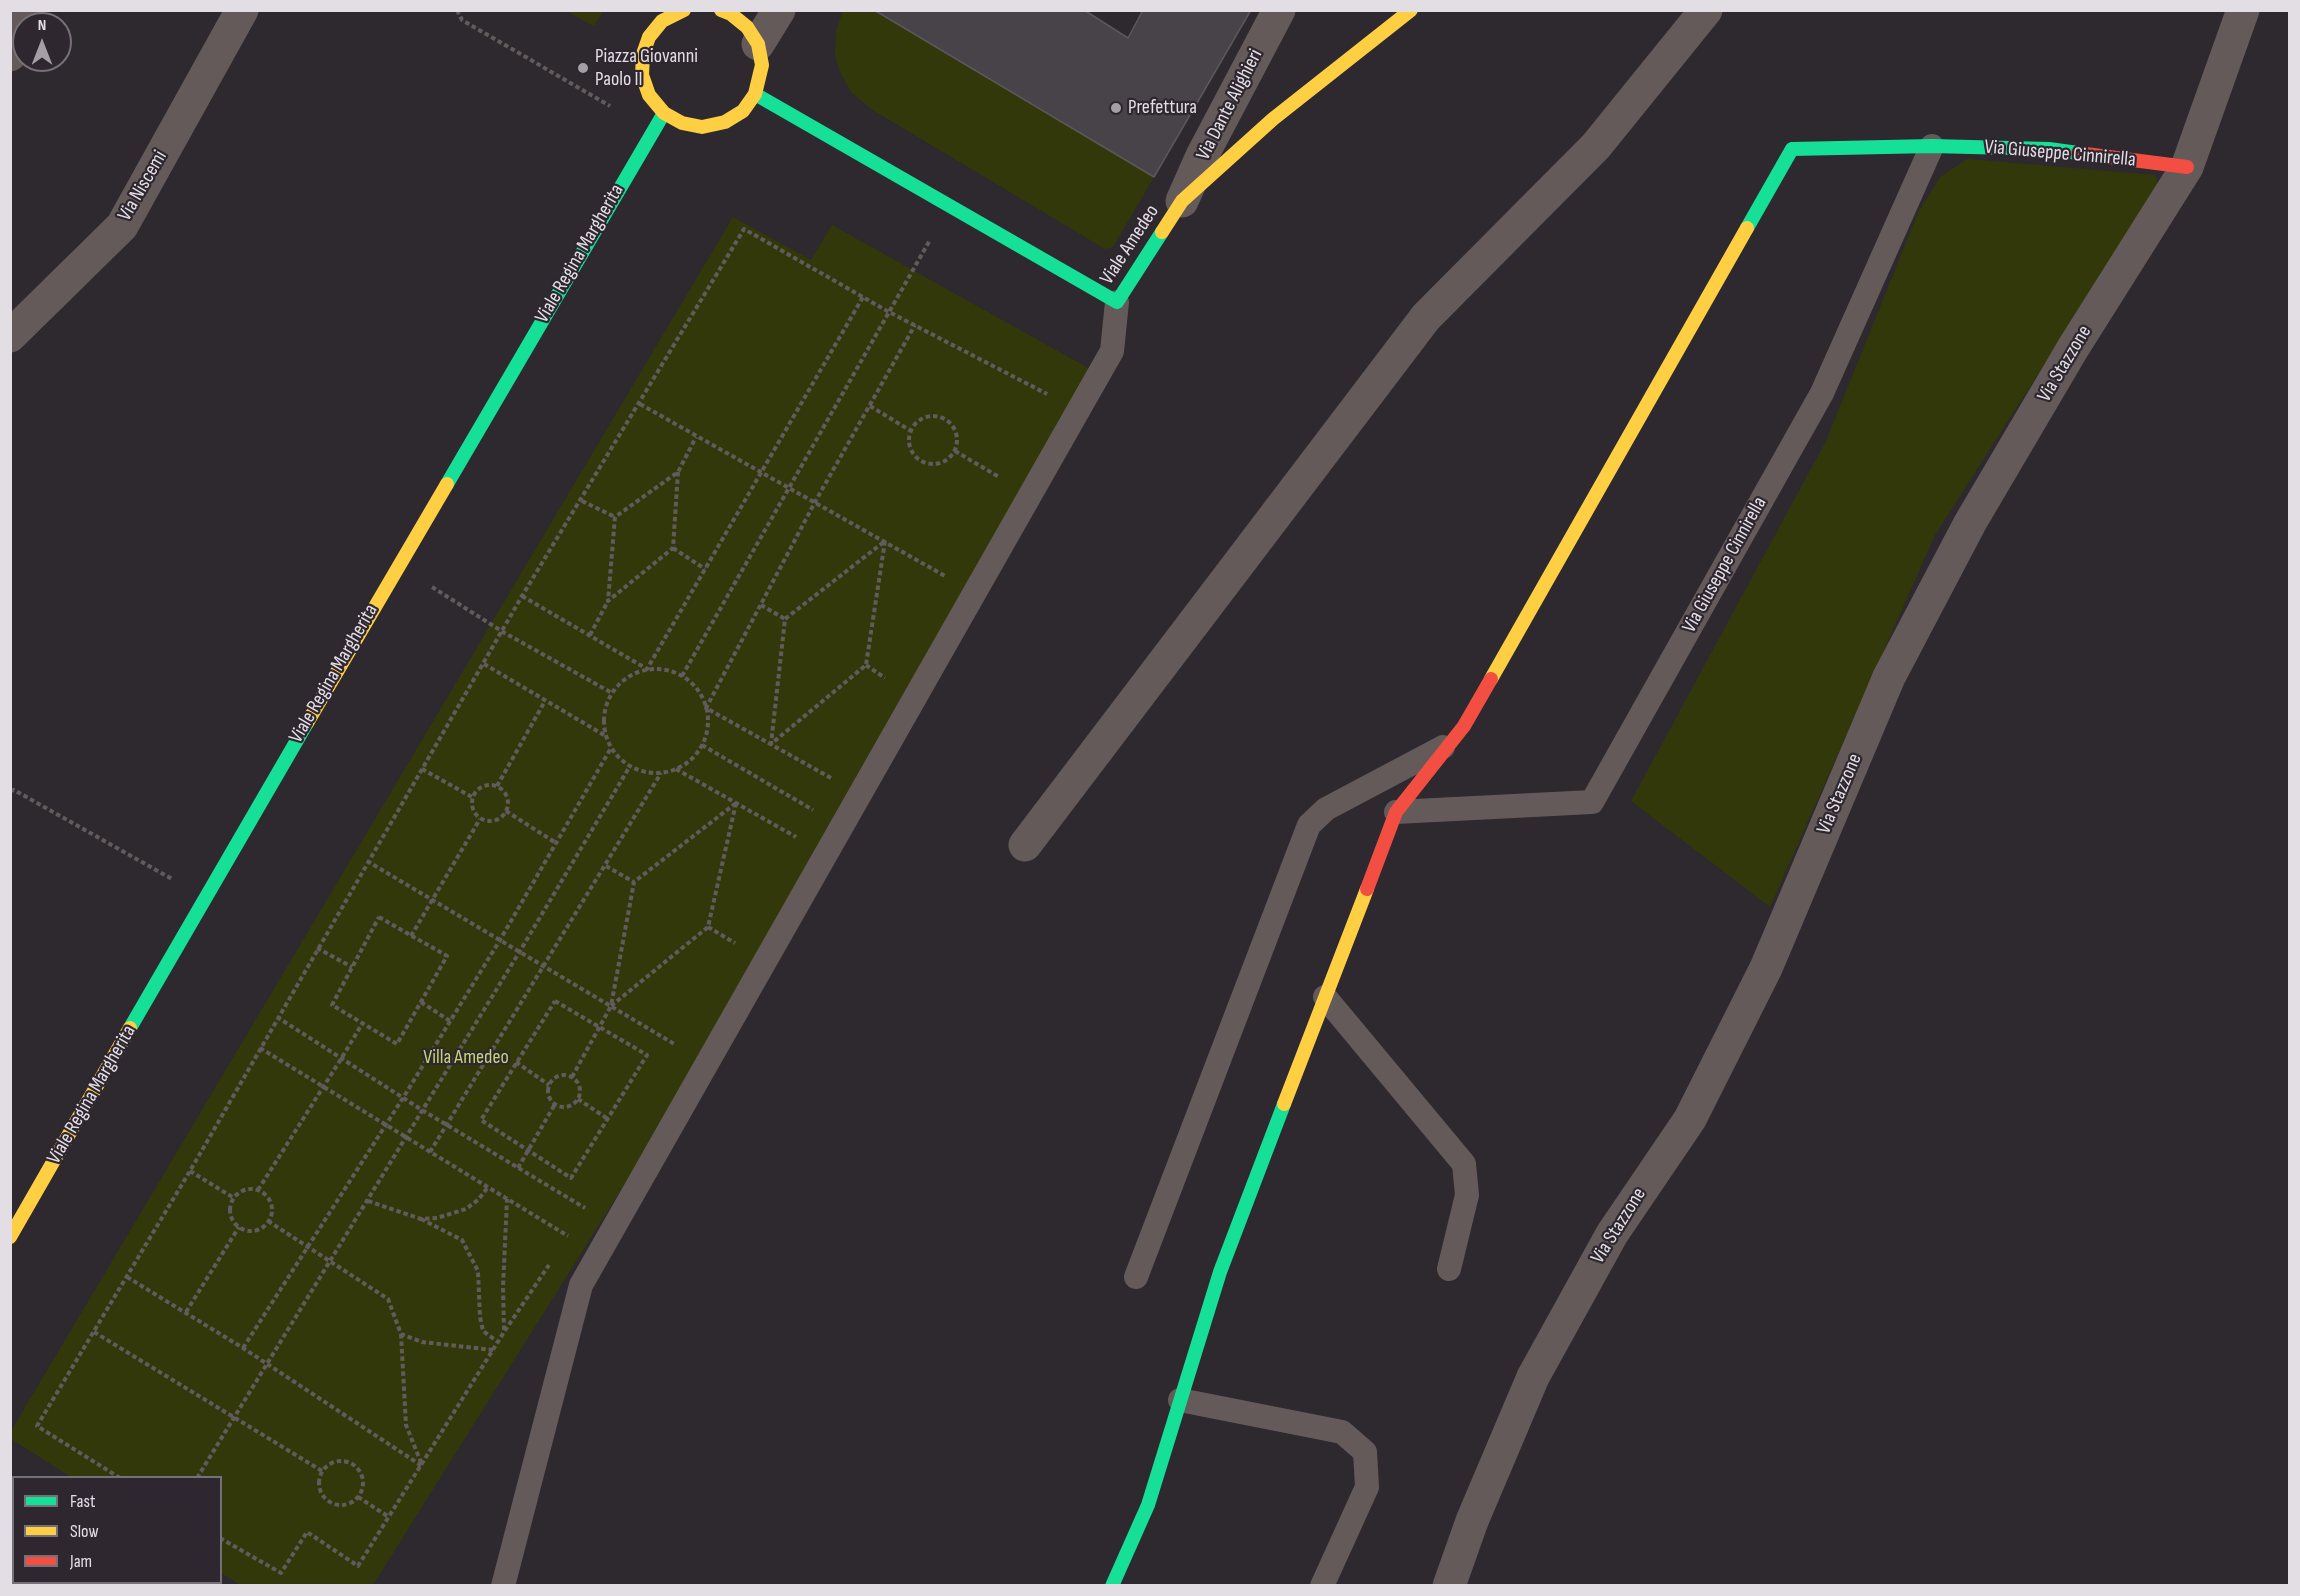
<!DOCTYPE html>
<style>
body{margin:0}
#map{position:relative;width:2300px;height:1596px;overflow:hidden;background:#2d292e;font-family:"Sofia Sans Condensed",sans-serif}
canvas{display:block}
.frame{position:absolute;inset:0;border:12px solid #e3dee4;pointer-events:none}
.legend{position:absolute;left:12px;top:1476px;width:210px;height:108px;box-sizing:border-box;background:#2e2730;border:2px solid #767078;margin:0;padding:8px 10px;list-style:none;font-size:18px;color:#e3dee4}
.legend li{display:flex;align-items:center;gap:12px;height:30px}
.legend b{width:30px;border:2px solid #767078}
.north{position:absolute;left:12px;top:12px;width:60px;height:60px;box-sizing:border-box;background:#2e2730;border:2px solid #767078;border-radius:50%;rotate:0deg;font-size:16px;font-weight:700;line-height:24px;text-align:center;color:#e3dee4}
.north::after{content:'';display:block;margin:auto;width:21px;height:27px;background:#a39fa4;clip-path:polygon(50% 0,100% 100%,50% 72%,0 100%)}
</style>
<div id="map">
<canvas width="2300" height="1596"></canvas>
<div class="frame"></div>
<ul class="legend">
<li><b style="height:8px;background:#16e098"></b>Fast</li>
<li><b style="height:8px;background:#ffcf43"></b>Slow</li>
<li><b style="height:8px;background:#f24e42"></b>Jam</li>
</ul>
<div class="north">N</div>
</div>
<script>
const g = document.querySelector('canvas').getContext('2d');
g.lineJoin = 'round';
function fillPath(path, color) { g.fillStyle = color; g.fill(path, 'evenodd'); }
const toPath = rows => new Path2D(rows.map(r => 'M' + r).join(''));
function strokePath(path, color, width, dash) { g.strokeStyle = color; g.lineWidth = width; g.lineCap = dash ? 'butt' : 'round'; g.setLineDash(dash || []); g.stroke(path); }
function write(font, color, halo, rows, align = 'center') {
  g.font = font + ' "Sofia Sans Condensed",sans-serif'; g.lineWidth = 4.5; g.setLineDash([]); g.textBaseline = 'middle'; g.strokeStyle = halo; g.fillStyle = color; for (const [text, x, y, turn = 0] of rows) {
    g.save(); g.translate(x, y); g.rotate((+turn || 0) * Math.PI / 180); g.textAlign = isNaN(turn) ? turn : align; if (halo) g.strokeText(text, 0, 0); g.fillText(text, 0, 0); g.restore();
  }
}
fillPath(toPath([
 [566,11,603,10,603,11,594,26],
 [843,11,874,11,1154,177,1113,247,1105,249,871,109,851,92,839,70,835,54,836,30],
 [1967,159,2155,175,2159,185,1935,535,1770,907,1631,801,1826,441,1918,213,1940,177],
 [733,217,811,260,832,225,1090,369,634,1169,373,1585,240,1585,221,1573,220,1478,71,1477,11,1439,11,1431]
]), '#33380b');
const building = toPath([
 [874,10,1084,10,1128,38,1143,10,1251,10,1154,177,874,10],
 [10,1555,14,1557,14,1582,47,1582,51,1586,10,1586,10,1555]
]);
fillPath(building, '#474348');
strokePath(building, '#5b575b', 1.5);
strokePath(toPath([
 [457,10,462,20,610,106],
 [640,404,945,576],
 [870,406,911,431],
 '909 440a24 24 0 1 1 48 0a24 24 0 1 1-48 0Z',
 [955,451,999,477],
 [678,472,673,548,608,601,615,517,678,472,696,437],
 [582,501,615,517],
 [885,541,866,665,771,744,785,619,885,541],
 [673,548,705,569],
 [432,587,503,632,612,693],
 [522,596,647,669,863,297],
 [761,605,785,619],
 [590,635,608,601],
 [484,664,604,735],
 [866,665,885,678],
 '604 721a52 52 0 1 1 104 0a52 52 0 1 1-104 0Z',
 [682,676,930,240],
 [702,745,813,810],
 [422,769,472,797],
 [676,769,796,837],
 [831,778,706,708,815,502,915,325],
 '472 803a18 18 0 1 1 36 0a18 18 0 1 1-36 0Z',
 [497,786,545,701],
 [10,791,14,790,172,879],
 [736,803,708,927,611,1006,634,882,736,803],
 [506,811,556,843],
 [367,861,676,1045],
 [606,866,634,882],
 [379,917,447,956,397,1044,332,1005,379,917],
 [708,927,735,943],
 [411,936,480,819],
 [317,948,352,967],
 [555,1001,647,1055,571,1178,481,1120,555,1001],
 [421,1002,450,1021],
 [277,1017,422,1110,585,1208],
 [260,1048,568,1236],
 [516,1062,549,1085],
 '548 1091a16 16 0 1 1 32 0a16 16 0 1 1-32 0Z',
 [572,1077,611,1006],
 [578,1099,608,1119],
 [430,1152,661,773],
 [518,1168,555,1104],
 [190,1171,234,1198],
 '230 1210a21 21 0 1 1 42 0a21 21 0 1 1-42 0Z',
 [258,1190,341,1059,362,1024],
 [368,1201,421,1219,437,1218,466,1209,478,1200,488,1187],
 [421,1219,462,1240,478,1271,480,1317,483,1331,498,1342],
 [268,1221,388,1299,401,1334,422,1342,493,1350],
 [127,1277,243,1348,422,1466],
 [186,1312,239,1227],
 [504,1330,503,1287,507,1199],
 [94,1332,322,1471],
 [401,1334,406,1425,422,1465],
 [243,1348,403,1098,500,940,611,748],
 '319 1483a22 22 0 1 1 44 0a22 22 0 1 1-44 0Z',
 [120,1478,37,1426,190,1171,522,596,744,229,889,312,1047,394],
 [197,1478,520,951,630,766],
 [358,1497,389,1517],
 [220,1538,281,1573,307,1532,358,1566,504,1332,549,1265]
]), '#625b5c', 4, [4.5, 3]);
strokePath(toPath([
 [1396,812,1592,802,1822,393,1932,146],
 [1325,997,1464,1164,1467,1195,1449,1269],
 [1136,1277,1309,825,1326,809,1443,747],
 [1180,1400,1342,1432,1365,1452,1367,1487,1322,1586],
 [10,1502,14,1504],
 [124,1582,128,1586],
 [503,1586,581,1285,1112,351,1117,302]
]), '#645a5a', 24);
strokePath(toPath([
 [758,44,779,10],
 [10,55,27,10],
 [1182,201,1202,156,1279,10],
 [10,336,122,226,242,10],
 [1025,845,1426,317,1596,146,1706,10],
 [1449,1586,1472,1521,1533,1377,1612,1234,1690,1119,1766,968,1889,677,1970,523,2073,348,2187,167,2243,10]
]), '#645a5a', 33);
strokePath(toPath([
 [755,94,1117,302,1162,232],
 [1747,228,1792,149,1932,146,2049,149,2078,153],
 [447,484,664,113],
 [130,1028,307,723],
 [1112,1586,1148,1505,1220,1272,1284,1104]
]), '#16e098', 14);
strokePath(toPath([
 [684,10,662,21,649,37,643,54,642,75,649,95,664,113,682,123,702,127,725,122,743,111,755,94,762,65,758,44,747,27,731,14,721,10],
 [1162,232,1182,201,1273,119,1411,10],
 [1491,679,1747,228],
 [307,723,447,484],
 [1284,1104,1367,889],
 [10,1237,130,1028]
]), '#ffcf43', 14);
strokePath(toPath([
 [2078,153,2187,167],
 [1367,889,1396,812,1464,726,1491,679]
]), '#f24e42', 14);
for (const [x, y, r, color] of [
 [583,68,6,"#a39fa4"],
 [1116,108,6,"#a39fa4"]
]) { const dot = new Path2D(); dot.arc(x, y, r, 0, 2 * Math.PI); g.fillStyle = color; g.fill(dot); strokePath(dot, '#2e2730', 2); }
write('20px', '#e3dee4', '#2e2730', [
 ["Piazza Giovanni",595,57],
 ["Paolo II",595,80],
 ["Prefettura",1128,108]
], 'left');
write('20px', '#e3dee4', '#2e2730', [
 ["Via Dante Alighieri",1230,105,-63],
 ["Via Giuseppe Cinnirella",2060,154,5],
 ["Via Niscemi",143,186,-60],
 ["Viale Amedeo",1130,245,-57],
 ["Viale Regina Margherita",580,254,-60],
 ["Via Stazzone",2065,364,-59],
 ["Via Giuseppe Cinnirella",1725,565,-61],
 ["Viale Regina Margherita",334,674,-60],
 ["Via Stazzone",1840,794,-67],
 ["Viale Regina Margherita",92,1095,-60],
 ["Via Stazzone",1619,1226,-58]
]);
write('20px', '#c6d573', '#2e2730', [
 ["Villa Amedeo",466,1058]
]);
</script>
